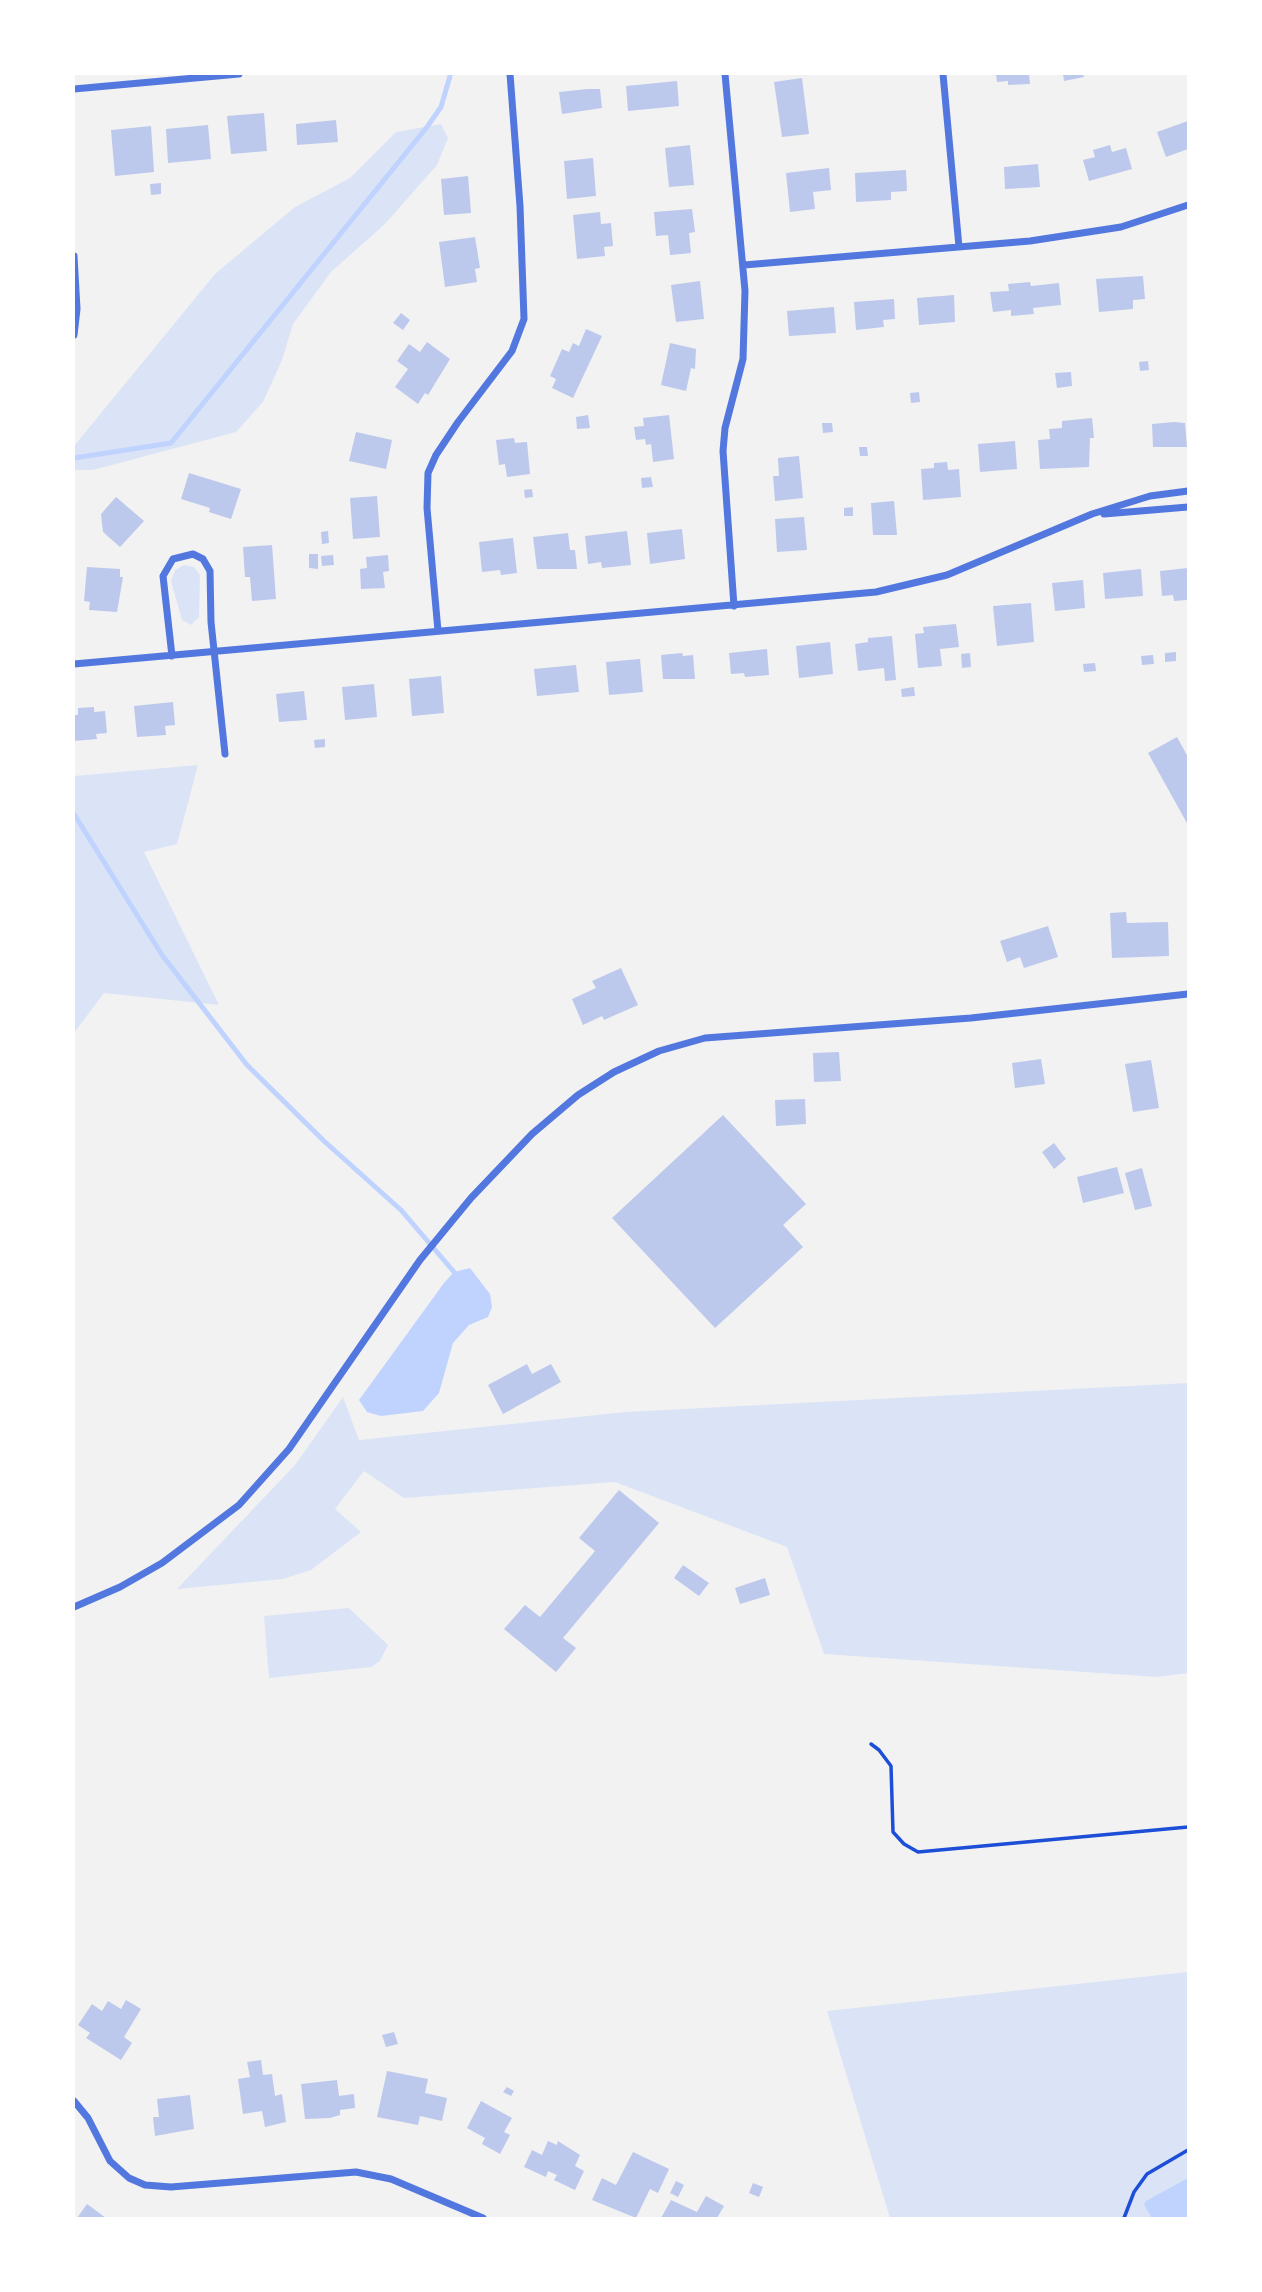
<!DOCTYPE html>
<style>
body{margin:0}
#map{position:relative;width:1262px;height:2292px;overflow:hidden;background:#f2f2f2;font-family:"Open Sans",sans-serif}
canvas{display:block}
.frame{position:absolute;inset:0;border:75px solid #fff;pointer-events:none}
</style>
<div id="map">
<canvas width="1262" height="2292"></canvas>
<div class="frame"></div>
</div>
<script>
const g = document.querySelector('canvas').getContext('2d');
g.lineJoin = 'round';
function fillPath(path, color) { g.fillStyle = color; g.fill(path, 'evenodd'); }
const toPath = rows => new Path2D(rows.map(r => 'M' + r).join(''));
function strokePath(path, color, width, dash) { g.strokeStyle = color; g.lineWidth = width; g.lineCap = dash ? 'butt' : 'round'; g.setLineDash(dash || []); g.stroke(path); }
fillPath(toPath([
 [441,124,448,138,437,165,385,224,331,272,293,324,282,360,263,402,236,432,93,470,74,470,74,446,215,274,295,207,350,178,396,132],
 [184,565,194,567,200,575,199,617,191,625,182,620,171,581,175,570],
 [198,765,177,844,144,852,219,1005,104,993,74,1033,74,776],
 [1188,1383,1188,1673,1157,1677,824,1654,787,1547,615,1482,404,1498,364,1471,335,1509,361,1532,311,1570,283,1579,177,1589,295,1465,343,1397,359,1440,625,1412],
 [349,1608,388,1645,380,1661,371,1667,269,1678,264,1616],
 [1188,1972,1188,2218,890,2218,827,2011]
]), '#dbe4f7');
fillPath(toPath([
 [470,1268,490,1294,492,1307,488,1317,469,1325,453,1343,439,1393,423,1411,381,1416,367,1412,359,1400,444,1283,454,1272],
 [1188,2178,1188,2218,1152,2218,1144,2205,1146,2201]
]), '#bfd3fe');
strokePath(toPath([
 [74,458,171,443,427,127,441,107,450,76],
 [74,814,162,955,247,1065,324,1141,401,1210,454,1272]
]), '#bfd3fe', 5);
fillPath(toPath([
 [996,74,1029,74,1030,84,1008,85,1008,81,997,82],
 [1063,74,1083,74,1084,77,1064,81],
 [802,78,809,134,782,137,774,82],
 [677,81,679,106,628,111,626,86],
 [587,89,600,89,602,108,562,114,559,92],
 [264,113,267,151,231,154,227,116],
 [336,120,338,142,297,145,296,124],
 [1188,121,1188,149,1166,157,1157,132],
 [208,125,211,159,168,163,166,129],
 [151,126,154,172,115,176,111,130],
 [690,145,694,185,669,187,665,148],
 [1110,145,1112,152,1126,148,1132,169,1089,181,1083,160,1095,157,1093,150],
 [593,158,596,196,567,199,564,161],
 [1038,164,1040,187,1005,189,1004,167],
 [829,168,831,190,813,192,815,209,790,212,786,173],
 [906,170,907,191,891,192,891,200,856,202,855,173],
 [468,176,471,213,444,215,441,179],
 [161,183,161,194,151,195,150,184],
 [692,209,695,232,689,233,691,253,670,255,668,235,656,236,654,212],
 [600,212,601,224,611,223,613,246,604,247,605,256,577,259,573,215],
 [475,237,480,268,475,269,477,282,445,287,439,242],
 [1143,276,1145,299,1133,300,1133,309,1099,312,1096,279],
 [700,281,704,319,676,322,671,285],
 [1030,282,1031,286,1059,283,1061,305,1033,308,1034,314,1011,316,1011,310,993,312,990,292,1009,291,1008,284],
 [954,295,955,322,919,325,917,298],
 [894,299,895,319,883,320,884,327,856,330,854,302],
 [834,307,836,333,789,336,787,311],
 [401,313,410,320,403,330,393,323],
 [586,329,602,336,573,398,552,388,556,379,550,376,562,349,569,352,573,343,579,346],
 [427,342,450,359,428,395,425,393,418,404,395,387,408,369,397,361,409,344,420,352],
 [670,343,696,349,695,369,691,368,686,391,661,385],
 [1148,361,1149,370,1140,371,1139,362],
 [1071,372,1072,386,1057,388,1055,373],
 [919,392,920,402,911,403,910,393],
 [588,415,590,428,577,429,576,417],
 [669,415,674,459,653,462,651,444,646,445,645,439,636,440,634,427,644,426,643,418],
 [1092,418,1094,438,1090,438,1089,467,1040,469,1038,440,1050,439,1049,429,1062,428,1062,421],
 [1174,422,1185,423,1187,447,1153,447,1152,424],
 [822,423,832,423,833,432,823,433],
 [356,432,392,440,386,469,349,461],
 [514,438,515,443,527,442,530,474,507,477,505,464,499,465,496,440],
 [1015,441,1017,469,980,472,978,444],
 [859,447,867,447,868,456,860,456],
 [799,456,803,498,775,501,773,476,779,476,778,458],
 [947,462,948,470,959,469,961,497,923,500,921,469,934,468,934,463],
 [189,473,241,489,231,519,209,512,210,508,181,499],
 [651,477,653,487,642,488,641,478],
 [532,489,533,497,525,498,524,490],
 [377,496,380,537,353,539,350,498],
 [116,497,144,521,120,547,103,532,101,514],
 [894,501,897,535,873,535,871,503],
 [853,507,853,516,844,516,844,508],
 [804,517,807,550,777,552,775,519],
 [682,529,685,559,650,564,647,533],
 [328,531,329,543,322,544,321,532],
 [627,531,631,565,602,568,601,562,588,564,585,536],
 [568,533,570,550,575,550,577,569,537,569,533,537],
 [513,538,517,573,501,575,500,570,482,572,479,542],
 [272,545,276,599,252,601,250,577,245,577,243,547],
 [309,554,318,554,318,569,309,568],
 [333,555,334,565,322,566,321,556],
 [388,555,389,571,383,572,385,588,361,589,360,569,367,568,366,557],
 [87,567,120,569,120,577,123,577,117,612,89,610,90,602,84,601],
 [1188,568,1187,600,1174,601,1173,595,1162,596,1160,571],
 [1141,569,1143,596,1105,599,1103,573],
 [1083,580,1085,608,1055,611,1052,583],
 [1031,603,1034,642,997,646,993,606],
 [956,624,959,647,940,649,942,666,918,668,915,634,924,633,923,627],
 [892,636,896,680,885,681,884,668,858,671,855,644,868,642,868,638],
 [830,642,833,674,799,678,796,646],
 [767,649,769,675,745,677,744,673,731,674,729,653],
 [1176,652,1176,661,1165,662,1165,653],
 [682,653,683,656,693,655,695,679,663,679,661,655],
 [970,653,971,667,962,668,961,654],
 [1153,655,1154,664,1142,665,1141,656],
 [640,659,643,692,609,695,606,662],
 [1095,663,1096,671,1084,672,1083,664],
 [576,665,579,692,537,696,534,669],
 [441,676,444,713,412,716,409,679],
 [374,684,377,717,345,720,342,687],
 [914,687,915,696,902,697,901,689],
 [304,691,307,720,279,722,276,694],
 [173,702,175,725,165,726,166,735,137,737,134,706],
 [94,707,94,712,105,711,107,733,96,734,97,739,74,741,74,715,78,715,78,708],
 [1177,737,1188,757,1188,825,1148,753],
 [325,739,325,747,315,748,314,740],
 [1126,912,1127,923,1168,922,1169,956,1112,958,1110,913],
 [1048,926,1058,957,1024,968,1020,957,1007,962,1000,941],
 [621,968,638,1005,604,1020,602,1016,583,1025,572,999,596,988,592,981],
 [839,1052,841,1081,814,1082,813,1053],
 [1041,1059,1045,1084,1015,1088,1012,1063],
 [1151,1060,1159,1108,1133,1112,1125,1064],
 [805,1099,806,1124,776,1126,775,1100],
 [723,1115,806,1204,783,1225,803,1247,715,1328,612,1218],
 [1054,1143,1066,1159,1054,1169,1042,1152],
 [1117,1167,1124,1193,1083,1203,1077,1177],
 [1142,1168,1152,1206,1135,1210,1125,1173],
 [527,1364,532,1374,551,1364,561,1382,503,1414,488,1385],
 [619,1490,659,1523,563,1638,576,1648,556,1672,504,1629,525,1605,540,1617,595,1551,579,1538],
 [683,1565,709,1583,699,1596,674,1578],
 [765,1578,770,1595,740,1604,735,1588],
 [126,2000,141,2009,124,2037,132,2043,121,2060,86,2038,90,2033,78,2025,92,2004,102,2011,108,2001,121,2009],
 [394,2032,398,2044,386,2047,382,2035],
 [261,2060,263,2075,272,2074,275,2096,282,2094,286,2122,265,2127,262,2111,243,2114,238,2079,250,2077,247,2062],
 [387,2071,428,2079,425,2093,447,2098,442,2121,420,2116,418,2125,377,2117],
 [337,2080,339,2096,354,2094,355,2108,340,2110,340,2115,330,2118,305,2119,301,2084],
 [507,2087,514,2091,511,2096,503,2092],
 [190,2095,194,2129,155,2136,153,2117,159,2117,157,2099],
 [481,2101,512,2118,504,2132,510,2135,500,2154,482,2144,485,2138,467,2128],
 [548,2141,557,2145,558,2141,580,2155,575,2166,584,2171,575,2190,554,2180,557,2175,548,2171,546,2177,524,2167,532,2150,542,2155],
 [633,2152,669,2169,658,2193,650,2189,636,2218,592,2200,602,2178,616,2185],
 [676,2181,684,2185,678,2197,670,2193],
 [753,2183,763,2187,759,2197,749,2193],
 [706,2196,724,2206,717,2218,661,2218,671,2200,697,2212],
 [87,2204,106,2218,77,2218]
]), '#bdc9ec');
strokePath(toPath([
 [871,1744,879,1750,891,1766,893,1832,904,1844,918,1852,1188,1827],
 [1124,2218,1134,2192,1147,2174,1188,2150]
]), '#1d4ed8', 3.5);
strokePath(toPath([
 [725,74,745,291,743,359,725,428,723,451,734,606],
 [943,74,959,247],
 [74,89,239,74],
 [74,256,77,309,74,335],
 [744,265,1030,241,1121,227,1188,205],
 [1104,514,1188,507],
 [438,631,427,508,428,473,436,455,458,422,512,351,524,319,520,206,510,74],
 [172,656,163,576,173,559,193,554,203,559,210,571,211,622,225,754],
 [74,664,876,592,947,575,1092,514,1150,496,1188,491],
 [74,1607,120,1587,162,1563,239,1505,289,1449,420,1260,471,1198,532,1134,578,1095,614,1072,659,1051,705,1038,971,1018,1188,994],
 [74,2101,88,2118,110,2161,129,2178,145,2185,171,2187,356,2172,391,2179,483,2218]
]), '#5277de', 7);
</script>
